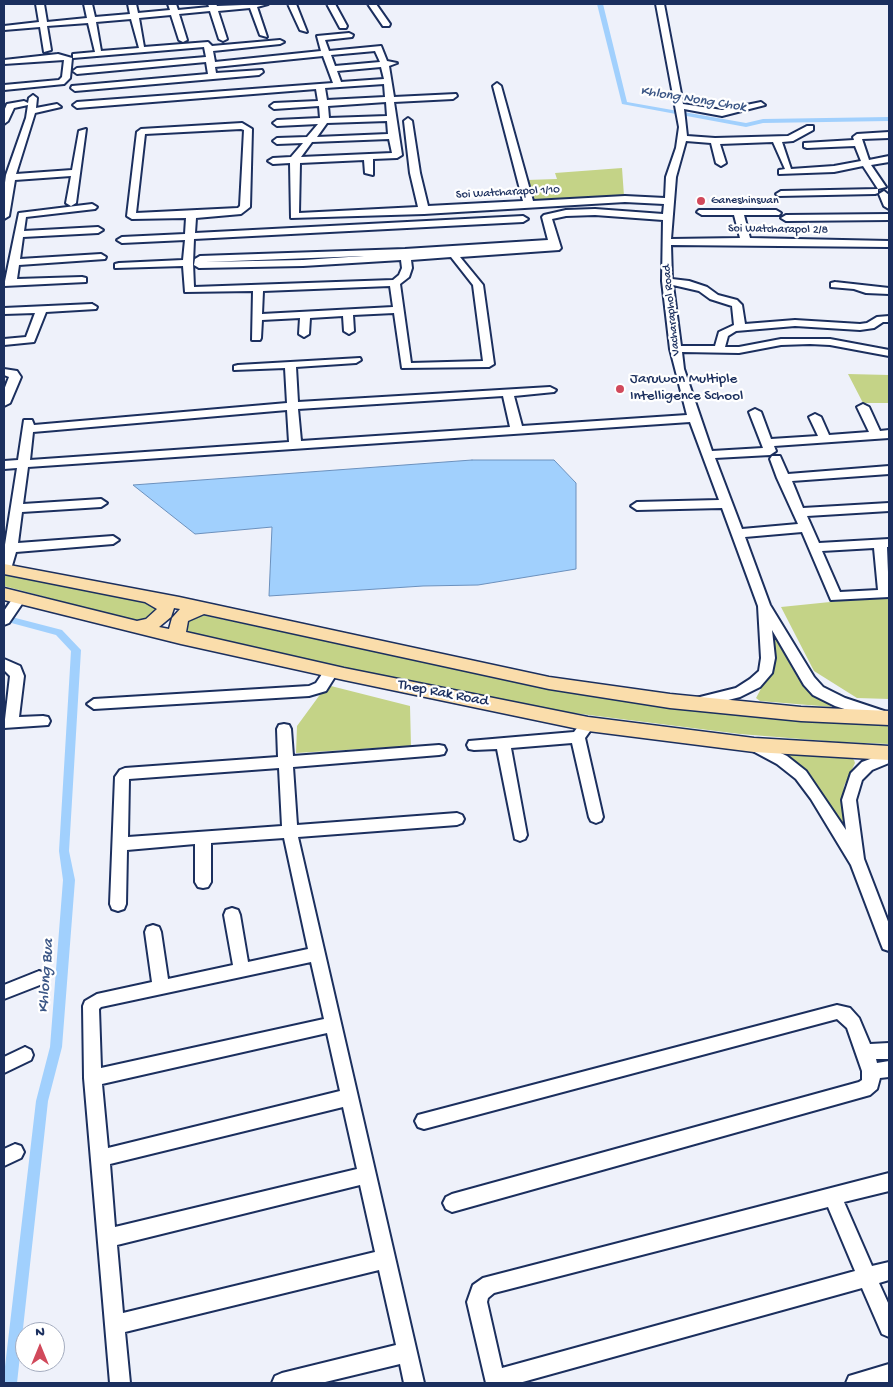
<!DOCTYPE html>
<style>
body{margin:0}
#map{position:relative;width:893px;height:1387px;overflow:hidden;background:#eef1fa;font-family:"Gochi Hand",sans-serif}
canvas{display:block}
.frame{position:absolute;inset:0;border:5px solid #1b2f5e;pointer-events:none}
.north{position:absolute;left:15px;top:1322px;width:50px;height:50px;box-sizing:border-box;background:#fff;border:1px solid #a4acbf;border-radius:50%;rotate:0deg;font-size:14px;font-weight:700;line-height:20px;text-align:center;color:#1b2f5e}
.north::after{content:'';display:block;margin:auto;width:18px;height:22px;background:#d1495b;clip-path:polygon(50% 0,100% 100%,50% 72%,0 100%)}
</style>
<div id="map">
<canvas width="893" height="1387"></canvas>
<div class="frame"></div>
<div class="north">N</div>
</div>
<script>
const g = document.querySelector('canvas').getContext('2d');
g.lineJoin = 'round';
function fillPath(path, color) { g.fillStyle = color; g.fill(path, 'evenodd'); }
const toPath = rows => new Path2D(rows.map(r => 'M' + r).join(''));
function strokePath(path, color, width, dash) { g.strokeStyle = color; g.lineWidth = width; g.lineCap = dash ? 'butt' : 'round'; g.setLineDash(dash || []); g.stroke(path); }
function write(font, color, halo, rows, align = 'center') {
  g.font = font + ' "Gochi Hand",sans-serif'; g.lineWidth = 4.5; g.setLineDash([]); g.textBaseline = 'middle'; g.strokeStyle = halo; g.fillStyle = color; for (const [text, x, y, turn = 0] of rows) {
    g.save(); g.translate(x, y); g.rotate((+turn || 0) * Math.PI / 180); g.textAlign = isNaN(turn) ? turn : align; if (halo) g.strokeText(text, 0, 0); g.fillText(text, 0, 0); g.restore();
  }
}
fillPath(toPath([
 [622,168,624,196,534,201,527,180,557,179,555,173],
 [848,374,889,375,889,403,863,403],
 [4,575,152,603,160,612,142,622,128,619,4,586],
 [889,596,889,699,857,698,814,671,781,607],
 [198,614,550,689,861,722,889,723,889,744,838,742,740,734,565,712,403,680,185,633,181,623],
 [771,631,798,678,812,692,832,707,760,701,756,698,771,670],
 [327,685,410,706,411,746,296,753,297,726],
 [784,753,851,757,854,760,855,763,844,786,843,796,846,827,841,825,810,774]
]), '#c4d387');
const water = toPath([
 [472,460,554,460,576,483,576,569,478,585,423,586,269,596,272,527,195,534,133,485,472,460]
]);
fillPath(water, '#a1d0fd');
strokePath(water, '#6b90bd', 1);
fillPath(toPath([
 [597,4,603,4,627,102,746,123,763,119,889,117,889,121,763,123,746,127,622,104,597,4],
 [4,615,62,630,81,650,69,851,75,880,62,1047,48,1101,17,1383,4,1383,4,1375,36,1101,50,1047,63,880,59,851,71,651,56,635,4,621,4,615]
]), '#a1d0fd');
const minor = toPath([
 [36,4,44,4,47,22,87,18,84,4,92,4,95,17,130,14,128,4,136,4,138,13,170,10,168,4,176,4,178,10,209,7,208,4,216,4,217,6,268,4,257,7,267,37,260,35,250,8,218,11,227,39,223,41,219,39,210,11,179,14,187,40,183,42,179,40,171,15,139,18,144,47,208,42,212,46,280,40,284,42,280,44,213,51,215,62,321,51,317,36,349,33,353,35,352,37,325,40,329,51,381,46,387,61,397,63,389,66,394,97,456,94,457,96,453,99,394,102,402,155,397,158,373,159,373,175,365,173,364,160,300,163,299,213,418,207,410,173,404,121,408,118,412,121,420,173,428,206,523,201,493,86,497,83,501,86,533,201,625,196,665,198,666,177,676,148,679,127,656,4,664,4,683,104,722,110,761,102,765,105,722,116,684,109,687,136,715,138,788,136,807,126,813,126,813,130,793,141,782,142,791,169,834,166,861,161,855,146,807,148,804,147,804,143,854,140,853,137,857,134,889,132,889,138,862,139,869,160,889,156,889,162,871,165,886,187,878,189,878,193,875,194,778,196,776,194,781,191,878,189,863,166,834,172,779,174,779,170,785,169,773,142,720,144,726,163,721,166,716,163,711,143,686,141,676,177,671,239,740,238,734,215,702,215,697,212,699,210,776,210,781,213,779,215,744,215,750,238,889,241,889,247,671,245,672,279,689,281,707,287,718,295,737,300,742,305,745,324,795,320,860,324,867,323,877,317,889,316,889,322,883,322,874,328,860,330,795,326,736,331,728,336,725,347,739,347,781,339,830,339,889,350,889,356,830,345,810,344,781,345,739,353,682,352,684,369,712,451,763,448,749,412,755,409,761,412,771,439,818,436,809,417,815,414,821,417,829,435,869,432,857,407,863,404,869,407,880,431,889,430,889,438,774,446,776,451,770,455,715,458,742,529,798,524,777,478,770,459,772,456,780,456,788,474,889,466,889,474,792,481,803,508,889,503,889,511,807,516,819,543,889,539,889,547,887,547,889,597,831,600,802,532,745,537,770,605,814,677,823,687,845,698,884,711,886,715,884,719,879,720,835,706,813,695,804,685,772,630,775,658,772,673,760,687,740,697,697,708,692,707,690,703,692,699,736,688,750,679,759,671,761,658,758,606,722,508,637,510,631,506,637,502,719,500,690,422,28,467,23,504,101,499,107,503,101,507,22,512,18,543,113,536,119,540,113,544,16,552,11,569,9,572,4,573,4,551,17,468,4,469,4,461,18,460,24,420,32,420,34,425,287,403,285,368,234,370,234,366,238,365,360,358,361,360,356,363,296,367,298,402,550,387,556,390,554,392,514,396,522,426,687,415,670,349,662,281,663,220,595,215,566,216,552,219,561,248,559,250,460,257,483,285,494,364,489,367,402,368,394,313,353,315,354,331,349,334,344,331,343,316,310,318,309,334,304,337,299,334,300,318,262,320,261,338,260,340,252,340,253,291,185,292,183,266,115,268,115,264,119,263,183,260,185,240,122,243,117,240,122,237,185,234,186,218,132,219,127,216,137,132,141,129,242,123,252,129,250,207,241,214,196,218,195,233,523,216,528,219,523,222,194,239,193,263,194,287,393,280,399,275,402,268,401,260,303,266,199,268,194,265,195,259,200,256,405,249,548,240,542,217,544,215,566,210,595,209,663,214,664,204,625,202,424,214,291,218,290,163,273,164,268,161,273,158,291,157,303,143,277,144,273,141,277,138,307,137,318,124,277,126,273,123,277,120,320,118,319,106,274,109,270,106,274,103,318,101,316,89,77,108,73,105,77,102,333,83,323,56,215,67,216,73,262,70,263,72,259,75,75,91,71,88,72,86,208,74,206,62,77,74,73,71,77,68,206,57,204,47,73,58,73,54,95,52,88,23,47,26,51,50,44,52,40,27,4,30,4,26,39,22,36,4],
 [131,19,139,48,101,51,96,22,131,19],
 [375,51,380,62,335,66,331,55,375,51],
 [381,67,384,79,341,82,337,71,381,67],
 [384,84,385,97,327,100,325,88,384,84],
 [386,102,387,116,329,118,328,106,386,102],
 [387,121,388,134,317,137,327,123,387,121],
 [241,129,244,130,240,206,238,208,136,213,145,134,241,129],
 [389,139,392,153,301,157,312,142,389,139],
 [364,256,303,260,205,262,364,256],
 [451,257,473,285,483,361,411,363,400,284,409,277,412,268,411,260,451,257],
 [673,285,699,291,710,299,732,306,734,325,719,332,715,346,681,346,673,285],
 [390,286,393,307,262,314,263,291,390,286],
 [503,396,510,427,301,441,298,409,503,396],
 [287,410,289,442,30,460,33,432,287,410],
 [874,548,878,590,840,592,822,551,874,548],
 [288,4,296,4,307,32,300,30,288,4],
 [327,4,335,4,347,26,346,28,340,28,327,4],
 [368,4,376,4,390,24,389,26,383,26,368,4],
 [58,54,72,58,70,78,64,84,4,90,4,85,59,80,62,77,64,60,4,64,4,60,58,54],
 [33,95,37,98,36,108,57,104,61,107,35,113,16,174,72,170,79,131,86,129,76,203,71,206,66,203,71,176,15,180,9,216,4,219,4,190,6,175,26,118,28,105,14,108,8,121,4,124,4,111,7,104,24,101,28,103,29,98,33,95],
 [884,191,889,195,889,209,884,206,879,194,884,191],
 [92,204,97,207,95,209,26,217,24,231,98,227,103,230,98,233,23,237,20,259,101,254,106,257,105,259,19,265,17,279,82,277,86,278,86,282,4,286,19,213,92,204],
 [889,214,889,220,786,221,781,218,786,215,889,214],
 [835,282,889,288,889,294,866,293,854,289,831,287,831,283,835,282],
 [92,304,97,307,96,309,46,312,34,342,4,345,4,339,26,337,35,313,4,314,4,308,92,304],
 [4,369,17,371,21,377,10,403,4,406,4,390,9,377,4,375,4,369],
 [20,593,26,598,9,623,4,625,4,611,15,595,20,593],
 [4,659,20,666,24,676,19,717,43,716,48,717,50,721,48,725,4,728,10,676,4,670,4,659],
 [331,667,338,672,326,691,309,696,94,709,87,704,94,699,309,686,316,683,326,668,331,667],
 [588,719,593,720,595,724,585,738,603,817,601,821,596,823,591,821,589,817,572,743,511,748,527,835,525,839,520,841,515,839,497,749,474,750,469,749,467,745,469,741,574,732,583,720,588,719],
 [284,724,289,725,291,729,293,756,439,745,444,746,446,750,444,754,439,755,293,767,297,825,457,813,462,815,464,819,462,823,457,825,298,837,424,1383,404,1383,400,1364,321,1383,272,1383,275,1376,282,1373,396,1345,379,1270,125,1332,130,1383,110,1383,84,1078,83,1006,85,1001,97,994,152,982,145,932,147,927,153,925,159,927,161,932,168,979,233,965,224,915,226,910,232,908,238,910,240,915,248,962,308,949,284,838,211,843,211,882,208,887,203,888,198,887,195,882,195,844,127,850,126,904,124,909,118,911,112,909,110,904,115,777,120,770,125,768,278,757,277,729,279,725,284,724],
 [279,768,282,826,128,837,129,779,279,768],
 [311,962,324,1019,101,1068,99,1009,101,1007,311,962],
 [327,1033,340,1091,108,1148,102,1084,327,1033],
 [343,1107,357,1169,115,1227,110,1164,343,1107],
 [360,1185,375,1252,123,1313,117,1245,360,1185],
 [754,740,787,756,806,771,846,830,842,800,851,773,862,762,889,752,889,763,872,770,862,780,856,800,864,859,889,924,889,951,883,949,881,944,851,865,811,799,796,779,777,764,749,749,747,745,749,741,754,740],
 [39,971,45,973,47,978,45,983,4,999,4,985,39,971],
 [837,1005,850,1008,859,1018,870,1044,889,1043,889,1059,876,1059,877,1063,889,1061,889,1077,880,1078,877,1089,870,1095,452,1212,446,1209,443,1203,446,1197,452,1194,859,1082,862,1080,862,1071,847,1028,837,1019,424,1129,418,1127,415,1121,418,1115,837,1005],
 [25,1047,31,1050,33,1055,31,1060,4,1073,4,1057,25,1047],
 [15,1144,21,1146,24,1152,21,1158,4,1166,4,1149,15,1144],
 [889,1173,889,1191,844,1202,872,1266,889,1262,889,1280,879,1283,889,1305,889,1337,882,1334,862,1288,519,1383,486,1383,467,1302,473,1285,483,1278,889,1173],
 [828,1207,855,1271,502,1368,487,1302,488,1298,494,1293,828,1207],
 [889,1364,889,1383,846,1383,849,1376,889,1364]
]);
const major = toPath([
 [4,564,179,597,549,677,670,694,801,707,889,711,889,725,801,721,670,708,549,689,204,614,188,621,186,632,344,668,588,717,754,738,889,746,889,760,754,752,588,731,344,680,181,644,4,600,4,588,137,621,146,619,157,609,145,602,4,574,4,564],
 [174,608,180,609,172,618,169,629,159,627,171,617,174,608]
]);
strokePath(minor, '#1b2f5e', 4);
strokePath(major, '#1b2f5e', 3);
fillPath(minor, '#fff');
fillPath(major, '#faddab');
for (const [x, y, r, color] of [
 [701,201,5,"#d1495b"],
 [620,389,5,"#d1495b"]
]) { const dot = new Path2D(); dot.arc(x, y, r, 0, 2 * Math.PI); g.fillStyle = color; g.fill(dot); strokePath(dot, '#fff', 2); }
write('12px', '#1b2f5e', '#fff', [
 ["Soi Watcharapol 1/10",508,193,-3],
 ["Soi Watcharapol 2/8",778,230,1],
 ["Vacharaphol Road",672,310,-96]
]);
write('12px', '#1b2f5e', '#fff', [
 ["Ganeshinsuan",711,201]
], 'left');
write('italic 14px', '#3c5786', '#fff', [
 ["Khlong Nong Chok",693,100,9]
]);
write('15px', '#1b2f5e', '#fff', [
 ["Jaruwon Multiple",630,380],
 ["Intelligence School",630,397]
], 'left');
write('15px', '#1b2f5e', '#fff', [
 ["Thep Rak Road",443,694,11]
]);
write('italic 16px', '#3c5786', '#fff', [
 ["Khlong Bua",47,976,-86]
]);
</script>
